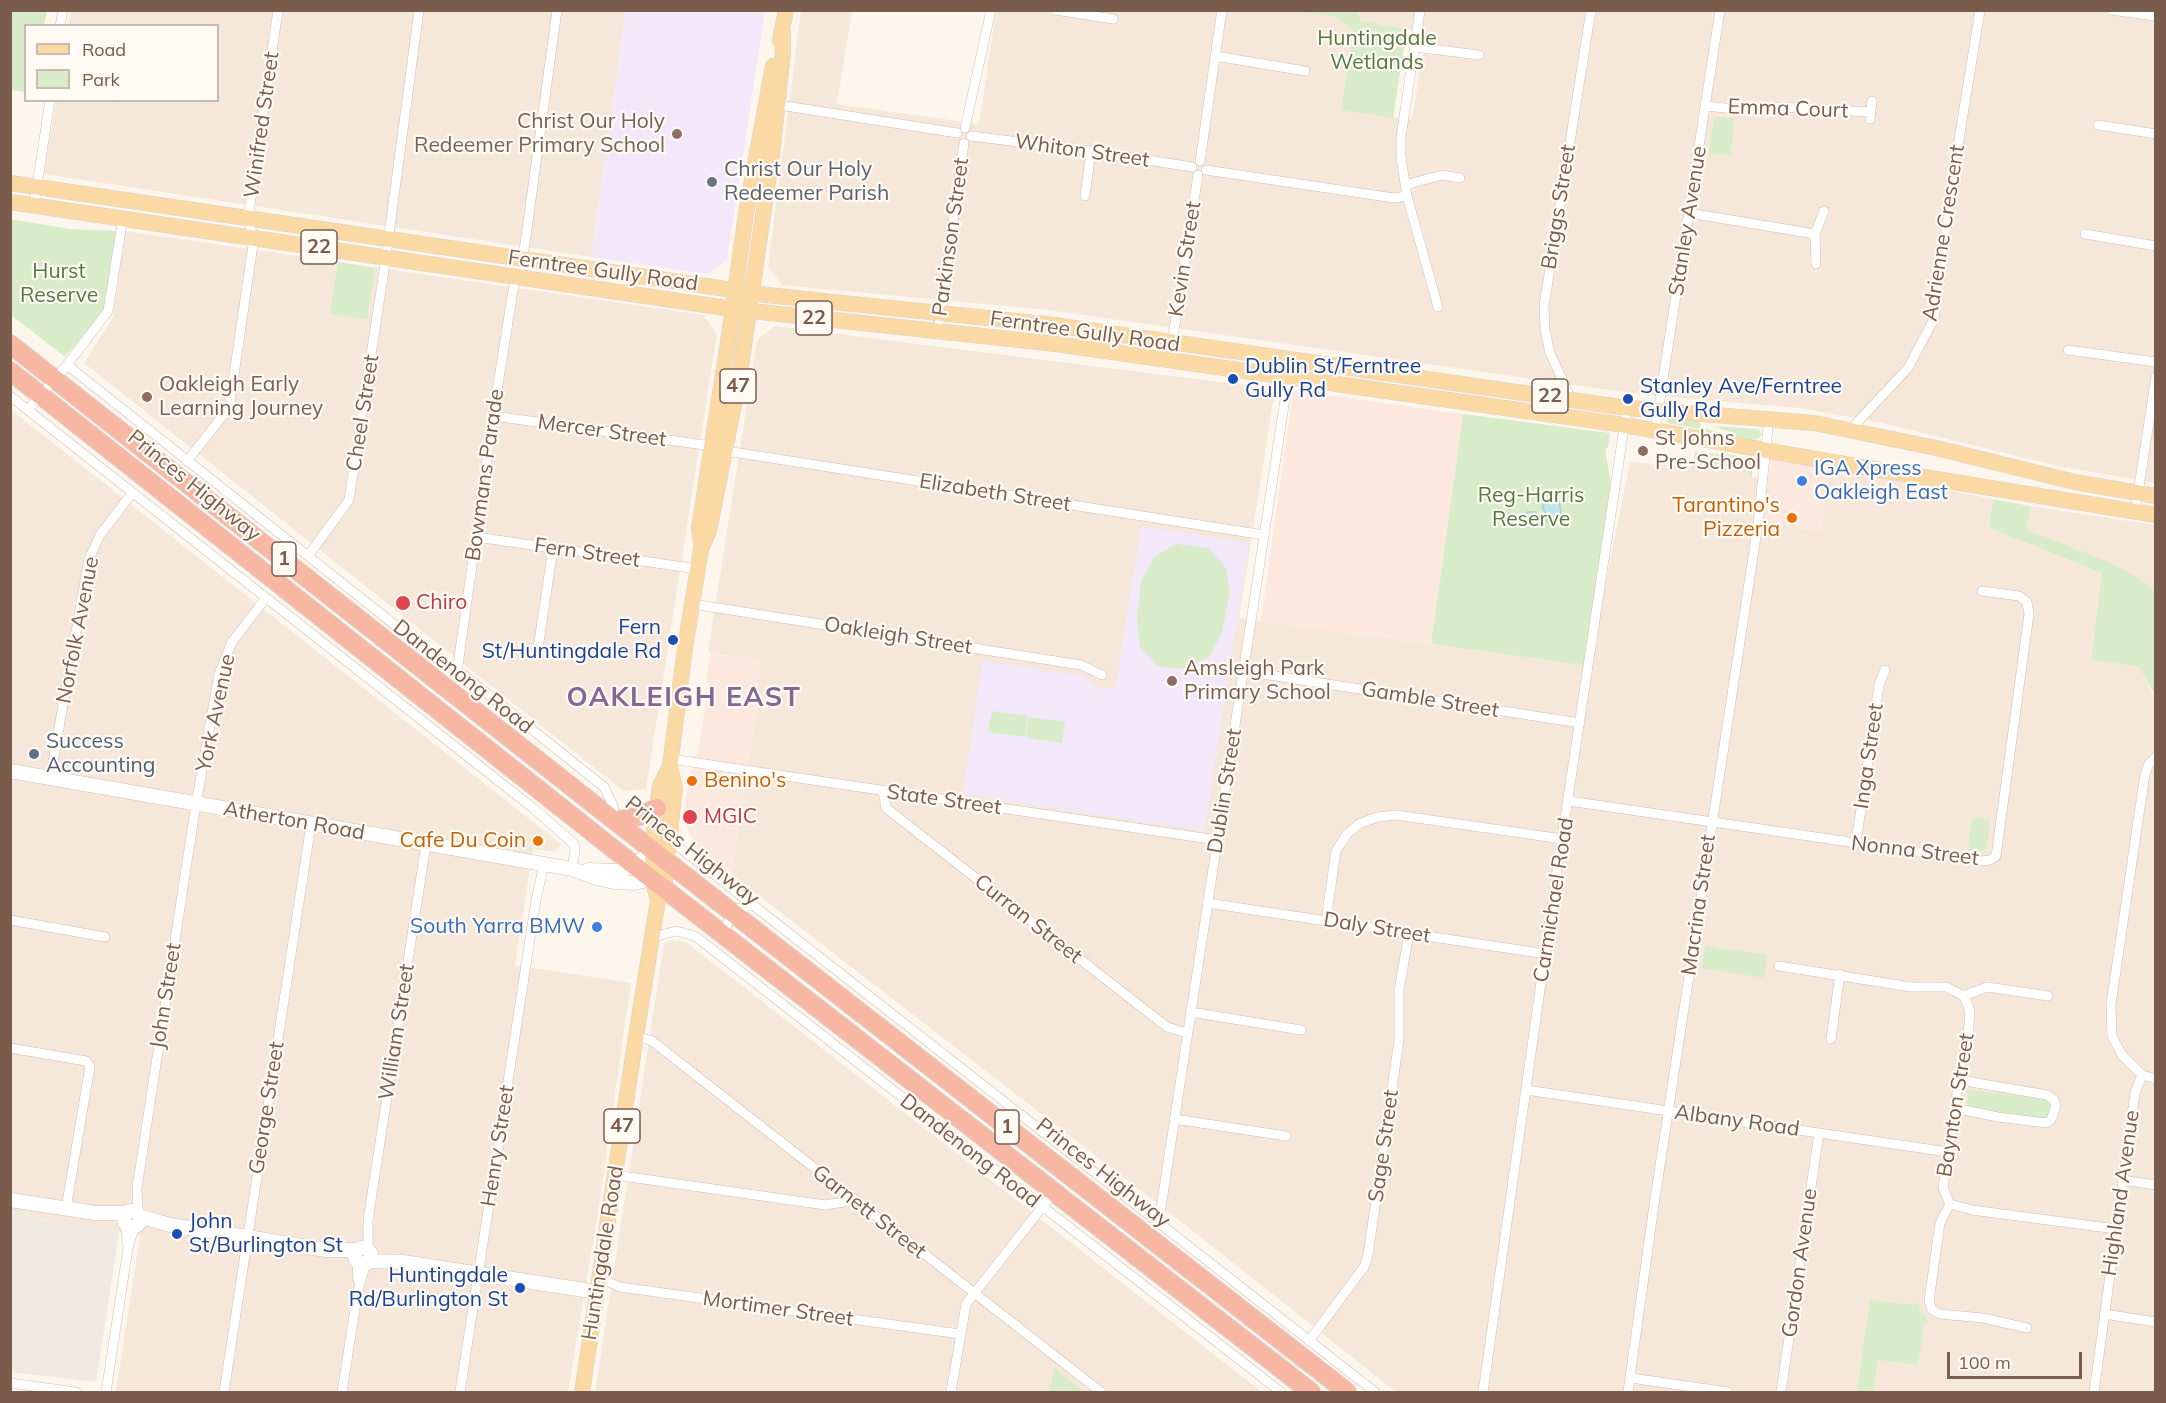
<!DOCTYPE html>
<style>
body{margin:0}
#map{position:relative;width:2166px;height:1403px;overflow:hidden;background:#fdf6ec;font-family:Mulish,sans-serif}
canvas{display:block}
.frame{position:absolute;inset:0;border:12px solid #7a5c4d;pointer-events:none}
.legend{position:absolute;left:24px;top:24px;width:195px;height:78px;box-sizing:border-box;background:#fffaf3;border:2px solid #cabbb1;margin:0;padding:8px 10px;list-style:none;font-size:18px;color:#7a5c4d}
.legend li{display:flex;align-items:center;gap:12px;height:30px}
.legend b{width:30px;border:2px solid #cabbb1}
.scale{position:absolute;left:1947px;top:1352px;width:135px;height:27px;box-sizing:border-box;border:3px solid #7a5c4d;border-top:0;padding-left:8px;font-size:18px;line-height:21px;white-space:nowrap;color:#7a5c4d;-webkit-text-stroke:4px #fffaf3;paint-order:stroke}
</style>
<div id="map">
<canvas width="2166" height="1403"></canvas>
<div class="frame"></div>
<ul class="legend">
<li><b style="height:8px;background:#fbd9a5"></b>Road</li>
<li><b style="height:16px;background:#d8ecc9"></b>Park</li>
</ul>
<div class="scale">100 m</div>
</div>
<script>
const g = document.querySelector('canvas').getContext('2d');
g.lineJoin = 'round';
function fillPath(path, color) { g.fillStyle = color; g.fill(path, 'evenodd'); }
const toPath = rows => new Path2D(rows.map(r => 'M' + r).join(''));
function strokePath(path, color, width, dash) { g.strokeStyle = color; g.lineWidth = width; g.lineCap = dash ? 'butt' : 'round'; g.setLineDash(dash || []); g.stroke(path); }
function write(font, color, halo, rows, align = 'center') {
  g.font = font + ' Mulish,sans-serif'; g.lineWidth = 4.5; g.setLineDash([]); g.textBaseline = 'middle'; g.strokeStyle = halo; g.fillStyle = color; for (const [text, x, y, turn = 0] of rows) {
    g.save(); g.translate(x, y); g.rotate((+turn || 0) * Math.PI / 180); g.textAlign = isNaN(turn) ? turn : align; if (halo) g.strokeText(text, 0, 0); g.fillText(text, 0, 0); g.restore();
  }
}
fillPath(toPath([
 [1291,10,1334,16,1353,31,1341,109,1412,120,1426,32,1361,21,1358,11,2155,11,2155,483,2063,467,1882,423,1800,408,1646,395,1048,310,782,285,768,267,801,11,799,11,852,11,837,104,979,124,996,11],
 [71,11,626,11,591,257,44,174,56,101,218,100,218,26,68,25],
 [125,231,703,315,717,334,646,789,624,791,84,363,113,318],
 [775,326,1275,389,1239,618,1589,666,1630,462,1748,471,1752,477,1768,476,1762,523,1821,530,1830,467,1993,499,1989,528,2102,573,2091,660,2138,664,2155,699,2155,1392,1396,1392,1193,1231,731,874,759,695,756,694,761,660,708,652,757,340],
 [10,409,561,844,555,852,533,849,515,965,631,983,597,1218,568,1392,116,1392,140,1235,31,1218,31,1214,11,1211],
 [2030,506,2155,525,2155,592,2138,578,2027,530],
 [672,940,685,942,691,946,1262,1392,595,1392,664,943]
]), '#f5e8da');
fillPath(toPath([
 [1293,390,1463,414,1431,644,1261,621],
 [1771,457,1830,467,1821,531,1762,523],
 [711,653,761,660,756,693,759,694,731,874,697,849,683,819,690,774,698,754,709,682,706,681]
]), '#fde8e0');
fillPath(toPath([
 [11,1211,31,1214,31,1218,117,1231,119,1234,96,1382,11,1372]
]), '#efe9e4');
fillPath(toPath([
 [626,11,765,11,727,259,708,274,591,257],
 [1141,526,1249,543,1204,831,963,794,983,661,1083,676,1100,690,1116,686]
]), '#f3e8fa');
fillPath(toPath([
 [10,11,47,11,44,25,26,26,25,92,11,90],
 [1291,11,1358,11,1361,21,1407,29,1393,118,1341,110,1353,31,1334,16],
 [1716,117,1734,118,1731,155,1708,154,1714,119],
 [10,219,70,229,116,231,104,310,65,357,11,315],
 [338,262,375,268,367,319,330,314],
 [1463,414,1610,433,1608,447,1605,449,1614,500,1589,666,1431,644],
 [1667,419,1698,421,1700,422,1701,427,1720,433,1719,435,1695,428,1667,423],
 [1713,426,1759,429,1762,435,1757,439,1750,440,1735,439,1735,434],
 [1695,452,1735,455,1753,460,1752,477,1747,471,1692,467],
 [1993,499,2030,506,2027,530,2104,560,2139,578,2155,592,2155,695,2138,666,2091,660,2102,573,1989,528],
 [1176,544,1209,548,1226,568,1230,591,1222,633,1209,657,1183,669,1158,666,1140,648,1137,617,1141,582,1154,557],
 [992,711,1028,716,1025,737,988,732],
 [1029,717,1065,722,1062,743,1026,738],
 [1972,817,1990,820,1987,848,1981,852,1968,850],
 [1705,946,1767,955,1764,978,1702,968],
 [1968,1090,2041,1098,2050,1102,2053,1108,2051,1115,2044,1119,1987,1112,1967,1106],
 [1870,1300,1913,1305,1917,1302,1928,1321,1924,1325,1918,1365,1878,1360,1873,1392,1857,1392],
 [1054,1368,1085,1392,1050,1392]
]), '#d8ecc9');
const water = toPath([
 [1550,499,1556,499,1559,502,1561,510,1560,518,1555,523,1539,520,1535,520,1531,523,1523,522,1521,519,1527,512,1535,512,1542,518,1547,517,1542,506,1550,499]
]);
fillPath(water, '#bfe3e8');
strokePath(water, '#a5d3da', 1.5);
const street = toPath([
 [1055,10,1113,19],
 [1420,10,1401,137,1401,157,1407,196,1438,307],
 [2111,10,2156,16],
 [60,26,63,10],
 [1415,47,1479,55],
 [1215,56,1305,71],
 [773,104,957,133],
 [1705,106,1754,111,1781,107,1870,112],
 [1870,119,1872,101],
 [2098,125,2156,134],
 [965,128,991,10],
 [971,136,1091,151,1192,167],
 [1200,161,1222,10],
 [1206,170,1394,198,1407,196],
 [1405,185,1442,175,1460,178],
 [1085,196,1091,151],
 [34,205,50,100],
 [1689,213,1815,234],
 [2085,234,2156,246],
 [523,258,557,10],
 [1816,264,1815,234,1824,211],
 [938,331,964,143],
 [1172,343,1198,175],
 [2068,350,2156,362],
 [67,365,448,667,464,675,604,787,613,806,615,819],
 [10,396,533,808,574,844,575,850,572,869],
 [1571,399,1550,353,1545,330,1544,306,1591,10],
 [28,410,67,365,108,311,123,218],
 [493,416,712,446],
 [1851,429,1908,368,1934,319,1957,152,1980,10],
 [1655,431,1720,10],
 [726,451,1264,535],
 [187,461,225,413,230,402,254,238,248,219,278,10],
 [2135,512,2156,377],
 [476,537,698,569],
 [308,556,349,500,386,257,419,10],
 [692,604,1081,665,1102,675],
 [537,655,553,548],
 [1243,671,1580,723],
 [457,672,493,416,515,278],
 [671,759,1217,840],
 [50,778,89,559,100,535,132,493],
 [883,791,886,808,1167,1027,1187,1033],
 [1569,801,1980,861,1990,860,1996,856,2029,614,2027,602,2019,596,1982,591],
 [670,840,1375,1392],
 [1856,843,1879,685,1885,670],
 [1207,903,1546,954],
 [10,920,105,937],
 [1326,920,1336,851,1347,834,1359,824,1377,817,1396,815,1563,839],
 [725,936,727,924,735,912,740,908,753,905],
 [653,937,676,931,695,936,1281,1392],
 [1779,966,1911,987,1946,987,1964,996,1987,987,2048,996],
 [1964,996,1970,1011,1968,1034,1959,1080,1943,1188,1950,1204,1940,1223,1929,1301,1932,1310,1940,1314,1983,1318,2027,1328],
 [1190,1012,1301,1030],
 [636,1036,652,1041,1101,1392],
 [1831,1039,1840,974],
 [10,1048,86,1061,90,1066,66,1209],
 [2142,1075,2156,1079],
 [1526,1090,1948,1152],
 [1955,1108,1998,1117,2046,1123,2051,1120,2056,1106,2054,1100,2047,1095,1959,1080],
 [1174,1119,1286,1136],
 [615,1175,825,1205,844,1202,850,1196],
 [2122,1180,2156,1185],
 [1950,1204,1972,1210,2116,1229],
 [138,1214,137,1188,195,810,219,674,232,642,266,598],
 [1159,1221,1291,360],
 [126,1224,127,1243],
 [368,1251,368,1220,426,844],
 [357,1261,358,1281],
 [600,1273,609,1282,620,1287,960,1334],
 [2104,1314,2156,1322],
 [1309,1341,1364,1267,1368,1255,1399,1040,1399,991,1409,933],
 [1631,1378,1728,1392],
 [10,1383,76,1392],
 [106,1392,128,1248,135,1226],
 [224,1392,311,824],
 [342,1392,358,1290,366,1263],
 [460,1392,536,900,544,864],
 [951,1392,966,1304,1054,1192],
 [1483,1392,1555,884,1627,408],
 [1628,1392,1654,1205,1758,524,1769,418],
 [1781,1392,1819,1133],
 [2094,1392,2135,1093,2142,1075,2122,1055,2112,1036,2111,1004,2145,774,2149,764,2156,757]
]);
const secondary = toPath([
 [10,771,572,869,596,878,614,882,634,883,652,879],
 [588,870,615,871,630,868,635,866,653,849],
 [10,1200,96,1213,127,1213],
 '124 1219a8 8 0 1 1 16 0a8 8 0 1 1-16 0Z',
 [139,1216,170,1225,247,1237,326,1250,357,1250],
 '355 1256a8 8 0 1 1 16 0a8 8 0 1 1-16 0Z',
 [368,1261,403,1262,597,1292]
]);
const primary = toPath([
 [780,40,786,10],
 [10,183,767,295,1054,325,1627,408,1814,423,1936,448,2075,482,2156,496],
 [10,202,733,309,1056,344,1624,425,1832,462,2156,515],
 [701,543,699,528,730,329,746,213,773,66],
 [658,900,652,879,654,832,660,786,670,766,685,648,701,549,709,531,739,380,773,147,783,52,783,32],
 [582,1392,636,1036,658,900,664,888,675,788,670,766]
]);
const highway = toPath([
 [10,344,615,821,1347,1392],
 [10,371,635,866,1311,1392],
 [615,821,640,816,657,808]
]);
strokePath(street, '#d1beb0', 10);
strokePath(secondary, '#d6c0b0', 15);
strokePath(primary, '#dad1cd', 16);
strokePath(highway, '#dad1cd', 20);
strokePath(street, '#fff', 9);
strokePath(secondary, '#fff', 14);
strokePath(primary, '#fbd9a5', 15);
strokePath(highway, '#f7b7a3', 18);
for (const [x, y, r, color] of [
 [677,134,6,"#8d6e63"],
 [712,182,6,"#6b7280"],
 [1233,379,6,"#1a4fb4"],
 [147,397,6,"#8d6e63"],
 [1628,399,6,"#1a4fb4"],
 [1643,451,6,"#8d6e63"],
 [1802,481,6,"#3f7fe0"],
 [1792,518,6,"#e8710a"],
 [403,603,8,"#e0444e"],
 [673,640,6,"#1a4fb4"],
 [1172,681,6,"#8d6e63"],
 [34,754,6,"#5c6f8a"],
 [692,781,6,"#e8710a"],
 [690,817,8,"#e0444e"],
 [538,841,6,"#e8710a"],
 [597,927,6,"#3f7fe0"],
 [177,1234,6,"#1a4fb4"],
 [520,1288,6,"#1a4fb4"]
]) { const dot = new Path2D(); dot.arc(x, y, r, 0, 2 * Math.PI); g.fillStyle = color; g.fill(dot); strokePath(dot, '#fffaf3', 2); }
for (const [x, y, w] of [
 [319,247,36],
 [814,318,36],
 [738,386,36],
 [1550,396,36],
 [284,559,24],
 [622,1126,36],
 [1007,1127,24]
]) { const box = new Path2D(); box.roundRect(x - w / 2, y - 17, w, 34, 4.5); g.fillStyle = '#fffaf3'; g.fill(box); strokePath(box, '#7a5c4d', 1.5); }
write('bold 20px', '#7a5c4d', null, [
 ["22",319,247],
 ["22",814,318],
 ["47",738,386],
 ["22",1550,396],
 ["1",284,559],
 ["47",622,1126],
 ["1",1007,1127]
]);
write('21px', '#537a41', '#fffaf3', [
 ["Huntingdale",1377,39],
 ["Wetlands",1377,63],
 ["Hurst",59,272],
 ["Reserve",59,296],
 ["Reg-Harris",1531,496],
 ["Reserve",1531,520]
]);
write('21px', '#7a5c4d', '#fffaf3', [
 ["Emma Court",1788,109,2],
 ["Winifred Street",262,125,-82],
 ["Whiton Street",1082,151,8],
 ["Briggs Street",1559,207,-81],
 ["Stanley Avenue",1688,221,-81],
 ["Adrienne Crescent",1944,233,-81],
 ["Parkinson Street",951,237,-82],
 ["Kevin Street",1185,259,-81],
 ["Ferntree Gully Road",603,271,8],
 ["Ferntree Gully Road",1085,332,8],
 ["Cheel Street",363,413,-81],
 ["Mercer Street",602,431,8],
 ["Bowmans Parade",485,475,-82],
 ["Princes Highway",194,486,39],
 ["Elizabeth Street",995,493,9],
 ["Fern Street",587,553,8],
 ["Norfolk Avenue",78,630,-79],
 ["Oakleigh Street",898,636,9],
 ["Dandenong Road",463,677,38],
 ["Gamble Street",1430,700,9],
 ["York Avenue",216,713,-78],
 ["Inga Street",1869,756,-82],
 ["Dublin Street",1225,791,-81],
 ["State Street",944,800,8],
 ["Atherton Road",294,821,10],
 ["Princes Highway",692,851,38],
 ["Nonna Street",1915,851,7],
 ["Carmichael Road",1554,900,-81],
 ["Macrina Street",1699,905,-82],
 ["Curran Street",1028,919,38],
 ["Daly Street",1377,928,9],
 ["John Street",166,996,-81],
 ["William Street",397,1032,-81],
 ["Baynton Street",1956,1105,-81],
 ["George Street",267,1108,-81],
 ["Albany Road",1737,1121,8],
 ["Henry Street",498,1146,-81],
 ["Sage Street",1384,1146,-82],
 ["Dandenong Road",970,1151,38],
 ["Princes Highway",1103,1173,38],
 ["Highland Avenue",2121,1193,-82],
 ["Garnett Street",869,1212,38],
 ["Huntingdale Road",603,1253,-81],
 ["Gordon Avenue",1800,1263,-82],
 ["Mortimer Street",778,1309,8]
]);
write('21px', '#785e54', '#fffaf3', [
 ["Christ Our Holy",665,122,"right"],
 ["Redeemer Primary School",665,146,"right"],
 ["Oakleigh Early",159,385],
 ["Learning Journey",159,409],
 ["St Johns",1655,439],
 ["Pre-School",1655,463],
 ["Amsleigh Park",1184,669],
 ["Primary School",1184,693]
], 'left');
write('21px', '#5b616d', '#fffaf3', [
 ["Christ Our Holy",724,170],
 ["Redeemer Parish",724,194]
], 'left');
write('21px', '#164399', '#fffaf3', [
 ["Dublin St/Ferntree",1245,367],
 ["Gully Rd",1245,391],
 ["Stanley Ave/Ferntree",1640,387],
 ["Gully Rd",1640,411],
 ["Fern",661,628,"right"],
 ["St/Huntingdale Rd",661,652,"right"],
 ["John",189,1222],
 ["St/Burlington St",189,1246],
 ["Huntingdale",508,1276,"right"],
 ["Rd/Burlington St",508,1300,"right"]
], 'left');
write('21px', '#366cbe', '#fffaf3', [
 ["IGA Xpress",1814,469],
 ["Oakleigh East",1814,493],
 ["South Yarra BMW",585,927,"right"]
], 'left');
write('21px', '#c56008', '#fffaf3', [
 ["Tarantino's",1780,506],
 ["Pizzeria",1780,530],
 ["Benino's",704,781,"left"],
 ["Cafe Du Coin",526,841]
], 'right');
write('21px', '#be3a42', '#fffaf3', [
 ["Chiro",416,603],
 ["MGIC",704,817]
], 'left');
write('21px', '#4e5e75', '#fffaf3', [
 ["Success",46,742],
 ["Accounting",46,766]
], 'left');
g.letterSpacing = '1.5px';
write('bold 27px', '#846695', '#fffaf3', [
 ["OAKLEIGH EAST",684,698]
]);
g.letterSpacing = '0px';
</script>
